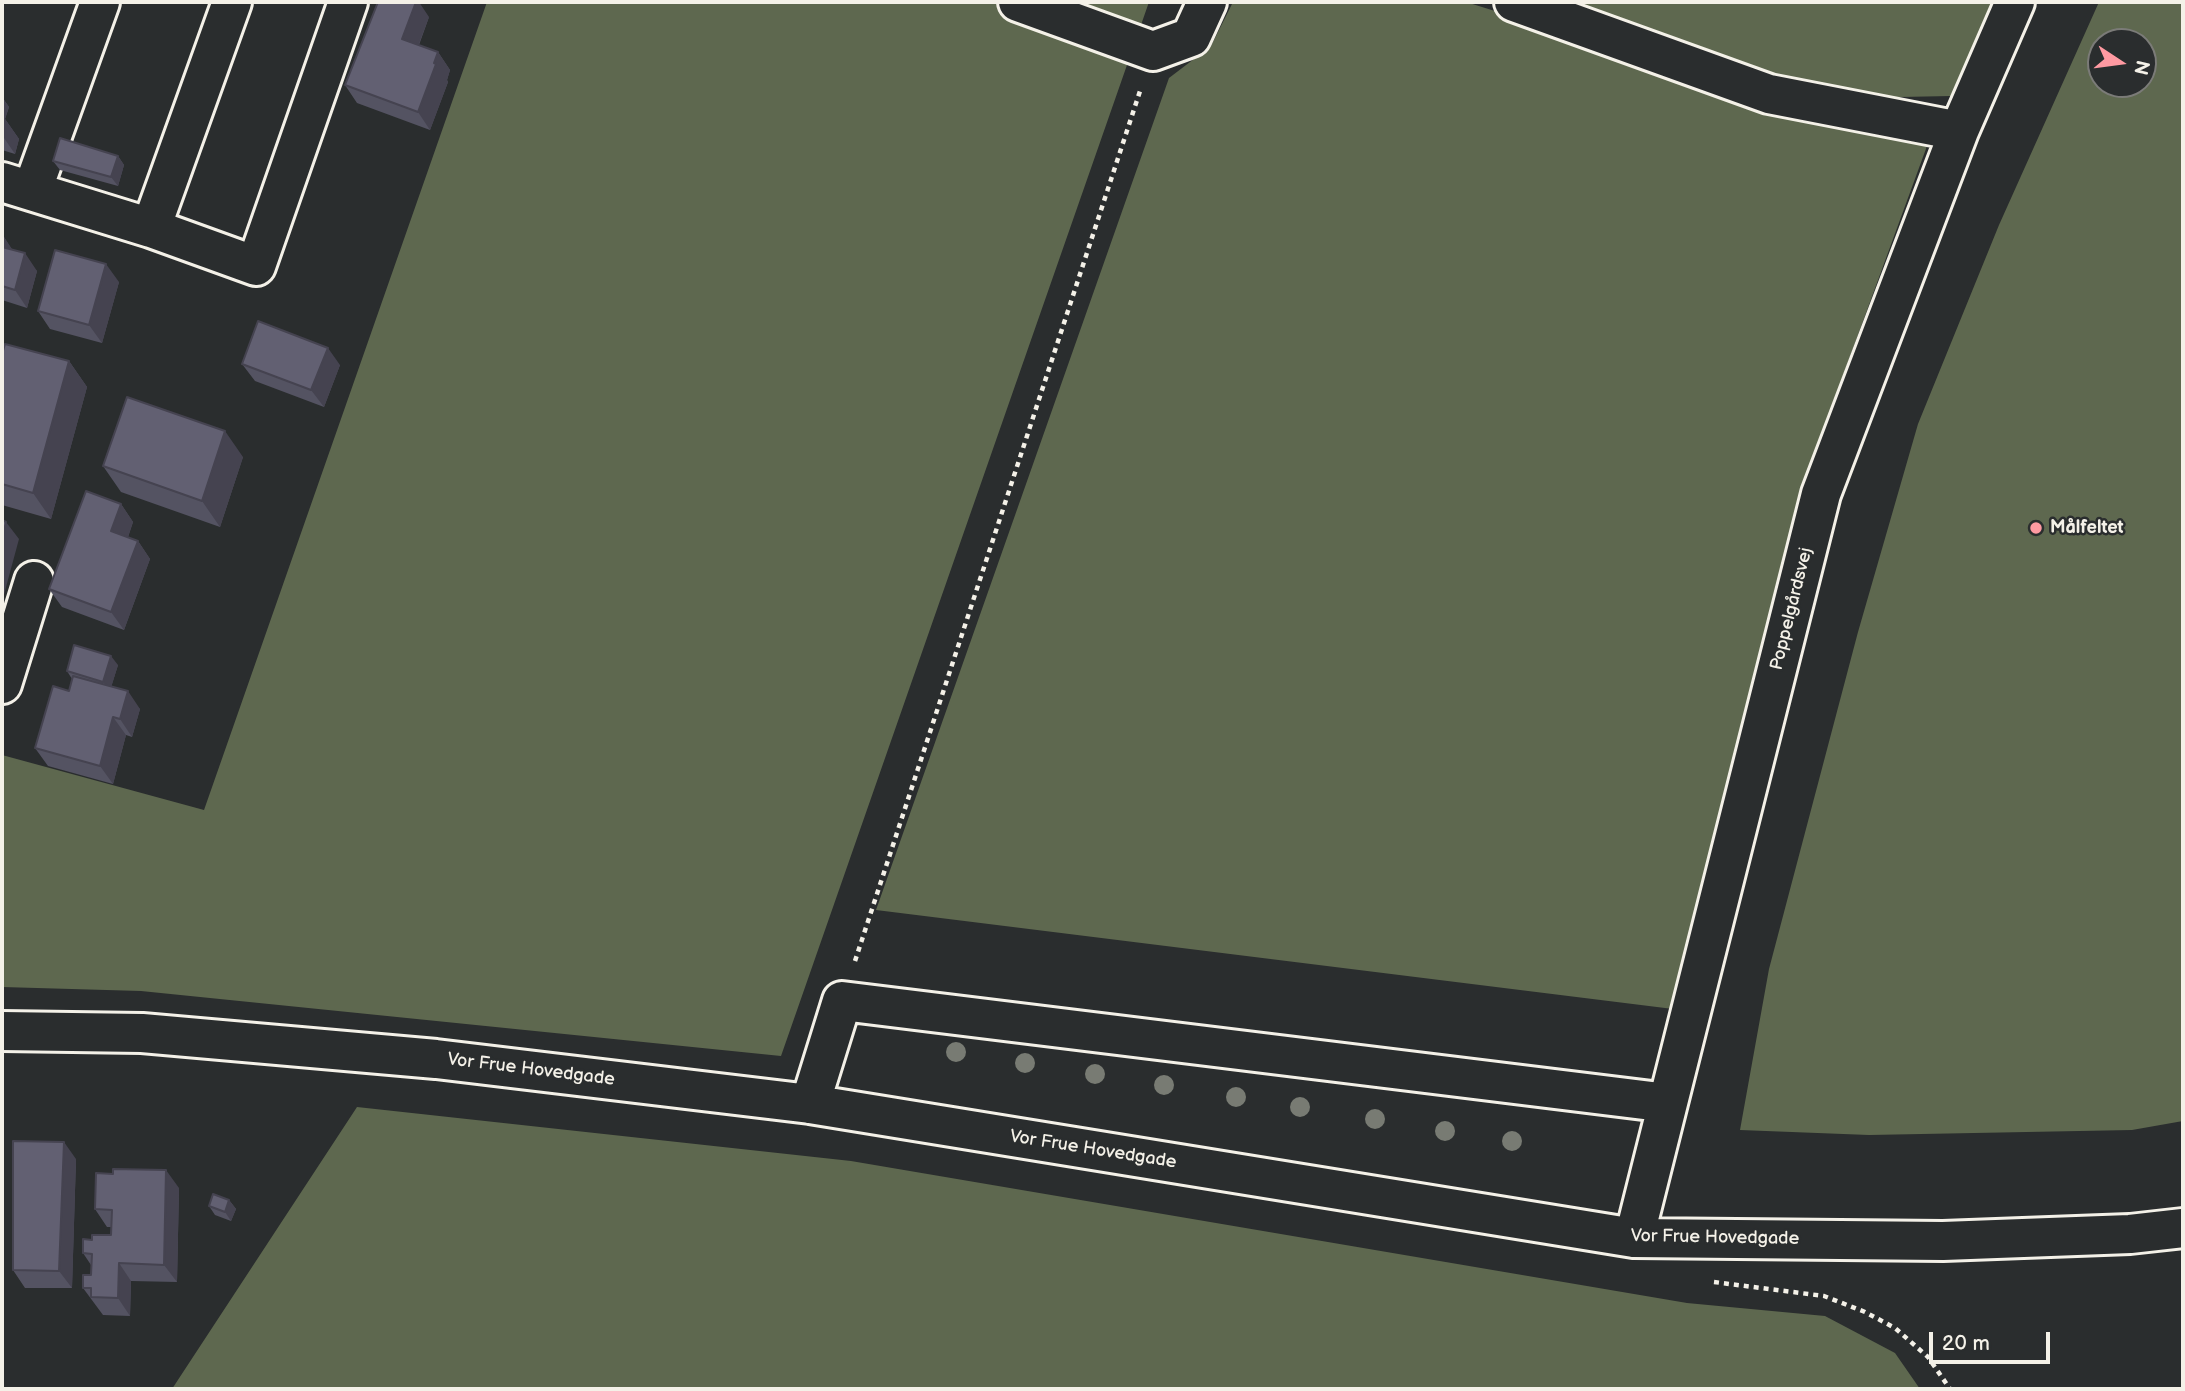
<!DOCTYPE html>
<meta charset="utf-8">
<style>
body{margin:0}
#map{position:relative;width:2185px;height:1391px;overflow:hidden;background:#2a2d2e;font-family:"Balsamiq Sans",sans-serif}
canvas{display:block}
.frame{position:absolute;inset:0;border:4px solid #f4f1e8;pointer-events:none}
.north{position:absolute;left:2087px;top:28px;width:70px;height:70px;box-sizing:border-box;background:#2a2d2e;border:2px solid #7b7b78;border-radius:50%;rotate:103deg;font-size:19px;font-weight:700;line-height:28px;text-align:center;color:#f4f1e8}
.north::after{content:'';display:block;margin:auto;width:24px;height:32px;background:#ff9aa2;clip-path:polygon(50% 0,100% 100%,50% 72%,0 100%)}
.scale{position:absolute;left:1929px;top:1332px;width:121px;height:32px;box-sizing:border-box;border:4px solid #f4f1e8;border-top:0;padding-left:9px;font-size:21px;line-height:24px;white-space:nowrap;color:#f4f1e8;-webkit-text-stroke:5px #2a2d2e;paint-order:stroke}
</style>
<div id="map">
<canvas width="2185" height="1391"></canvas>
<div class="frame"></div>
<div class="north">N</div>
<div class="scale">20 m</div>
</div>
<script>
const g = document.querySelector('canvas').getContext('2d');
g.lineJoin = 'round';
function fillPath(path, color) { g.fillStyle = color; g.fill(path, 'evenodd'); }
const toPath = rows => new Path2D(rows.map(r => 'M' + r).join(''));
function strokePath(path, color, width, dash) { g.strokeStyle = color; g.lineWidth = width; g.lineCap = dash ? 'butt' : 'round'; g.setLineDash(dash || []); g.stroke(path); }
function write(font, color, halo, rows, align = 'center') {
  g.font = font + ' "Balsamiq Sans",sans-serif'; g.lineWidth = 5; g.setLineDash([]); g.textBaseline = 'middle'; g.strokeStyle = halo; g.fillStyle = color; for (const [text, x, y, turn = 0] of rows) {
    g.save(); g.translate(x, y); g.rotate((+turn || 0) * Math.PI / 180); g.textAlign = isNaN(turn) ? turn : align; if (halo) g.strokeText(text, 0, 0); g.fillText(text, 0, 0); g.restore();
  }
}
fillPath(toPath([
 [487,2,1149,2,781,1056,141,991,2,987,2,755,204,810],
 [1233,2,1466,2,1927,146,1802,488,1673,1009,876,910,1169,78,1211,46],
 [1547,2,1997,2,1951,96,1850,98,1771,83],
 [2099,2,2183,2,2183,1121,2132,1130,1869,1135,1740,1130,1769,969,1858,632,1918,424,1999,225],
 [2101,42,2143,42,2143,84,2101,84],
 [357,1107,851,1161,1687,1303,1825,1316,1895,1353,1920,1389,172,1389]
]), '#5e684f');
const minor = toPath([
 [1018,2,1153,51,1191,37,1207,2],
 [1514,2,1769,94,1959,131],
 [2,182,151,228,256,266,348,2],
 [32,191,100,2],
 [151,228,232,2],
 [2,684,34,581],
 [2,1031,142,1033,436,1059,810,1104,1634,1238,1943,1241,2130,1234,2183,1228],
 [810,1104,842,1001,1668,1103],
 [1634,1238,1821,494,1959,131,2015,2]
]);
strokePath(minor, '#f4f1e8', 44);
strokePath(toPath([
 [855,961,1141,88],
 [1714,1282,1824,1296,1865,1312,1895,1328,1928,1357,1950,1389]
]), '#f4f1e8', 4.5, [5, 5]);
strokePath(minor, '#2a2d2e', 38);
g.fillStyle = '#787b73';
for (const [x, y] of [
 [956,1052],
 [1025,1063],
 [1095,1074],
 [1164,1085],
 [1236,1097],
 [1300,1107],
 [1375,1119],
 [1445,1131],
 [1512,1141]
]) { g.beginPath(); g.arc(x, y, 10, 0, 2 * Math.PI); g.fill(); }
fillPath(toPath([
 [429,17,419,45,438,52,450,70,447,80,448,82,430,130,357,103,345,85],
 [2,97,9,107,5,119,19,139,15,154,2,150],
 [118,156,124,165,118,186,60,170,53,161],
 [2,234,12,250,37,271,27,308,2,300],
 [119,282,102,343,50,329,38,311],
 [2,354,69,361,87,387,51,519,2,505],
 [242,364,340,365,324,407,255,381],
 [243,457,220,527,121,492,103,466],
 [121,504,133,522,128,537,138,541,150,559,124,630,62,607,49,589],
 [118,665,111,687,140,709,132,737,126,735,113,784,48,766,35,748,69,691,72,679,67,671],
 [76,1159,72,1288,25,1288,13,1270],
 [179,1188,177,1282,131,1281,130,1316,103,1315,83,1288,91,1275,91,1265,83,1253,92,1240,111,1235,111,1227,107,1227,95,1209],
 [229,1200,236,1209,231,1221,215,1215,209,1206]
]), '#545362');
fillPath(toPath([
 [416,2,419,2,429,17,414,57,402,39],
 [438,52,450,70,447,80,448,82,430,130,418,112],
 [2,97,9,107,5,119,19,139,15,154,2,135],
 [118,156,124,165,118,186,111,177],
 [2,234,12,249,10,255,2,249],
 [25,253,37,271,27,308,15,290],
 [106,264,119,282,102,343,89,325],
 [328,348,340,365,324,407,311,390],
 [69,361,87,387,51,519,33,493],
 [225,431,243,457,220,527,202,501],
 [121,504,133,522,124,549,111,531],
 [6,522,19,539,2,602,2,539],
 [138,541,150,559,124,630,111,612],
 [111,656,118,665,110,691,103,682],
 [128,691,140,709,132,737,120,719],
 [113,717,126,735,113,784,100,766],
 [64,1142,76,1159,72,1288,59,1271],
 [166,1170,179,1188,177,1282,164,1265],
 [229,1200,236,1209,231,1221,225,1212],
 [119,1263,131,1281,130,1316,118,1298]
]), '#454350');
const building = toPath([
 [378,2,416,2,402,39,438,52,434,63,436,64,418,112,345,85,378,2],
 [60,138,118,156,111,177,53,161,60,138],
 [2,247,25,253,15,290,2,286,2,247],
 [55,250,106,264,89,325,38,311,55,250],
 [258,321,328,348,311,390,242,364,258,321],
 [5,344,69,361,33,493,2,484,2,354,5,344],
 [127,397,225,431,202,501,103,466,127,397],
 [86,491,121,504,111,531,138,541,111,612,49,589,86,491],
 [2,520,6,522,2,539,2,520],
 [74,645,111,656,103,682,67,671,74,645],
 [73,676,128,691,120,719,113,717,100,766,35,748,53,686,69,691,73,676],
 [13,1141,64,1142,59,1271,13,1270,13,1141],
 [113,1169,166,1170,164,1265,119,1263,118,1298,91,1297,91,1288,83,1288,83,1275,91,1275,92,1254,83,1253,83,1239,92,1240,92,1235,111,1235,112,1210,95,1209,96,1173,113,1174,113,1169],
 [213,1194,229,1200,225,1212,209,1206,213,1194]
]);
fillPath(building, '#626072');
strokePath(building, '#454350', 2);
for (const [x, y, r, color] of [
 [2036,528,7,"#ff9aa2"]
]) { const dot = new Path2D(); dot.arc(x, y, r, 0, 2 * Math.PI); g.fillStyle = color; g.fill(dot); strokePath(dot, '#2a2d2e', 2.5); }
write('bold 18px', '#f4f1e8', '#2a2d2e', [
 ["Målfeltet",2050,528]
], 'left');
write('18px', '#f4f1e8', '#2a2d2e', [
 ["Poppelgårdsvej",1792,609,-76],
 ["Vor Frue Hovedgade",531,1070,7],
 ["Vor Frue Hovedgade",1093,1150,9],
 ["Vor Frue Hovedgade",1715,1238,1]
]);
</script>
